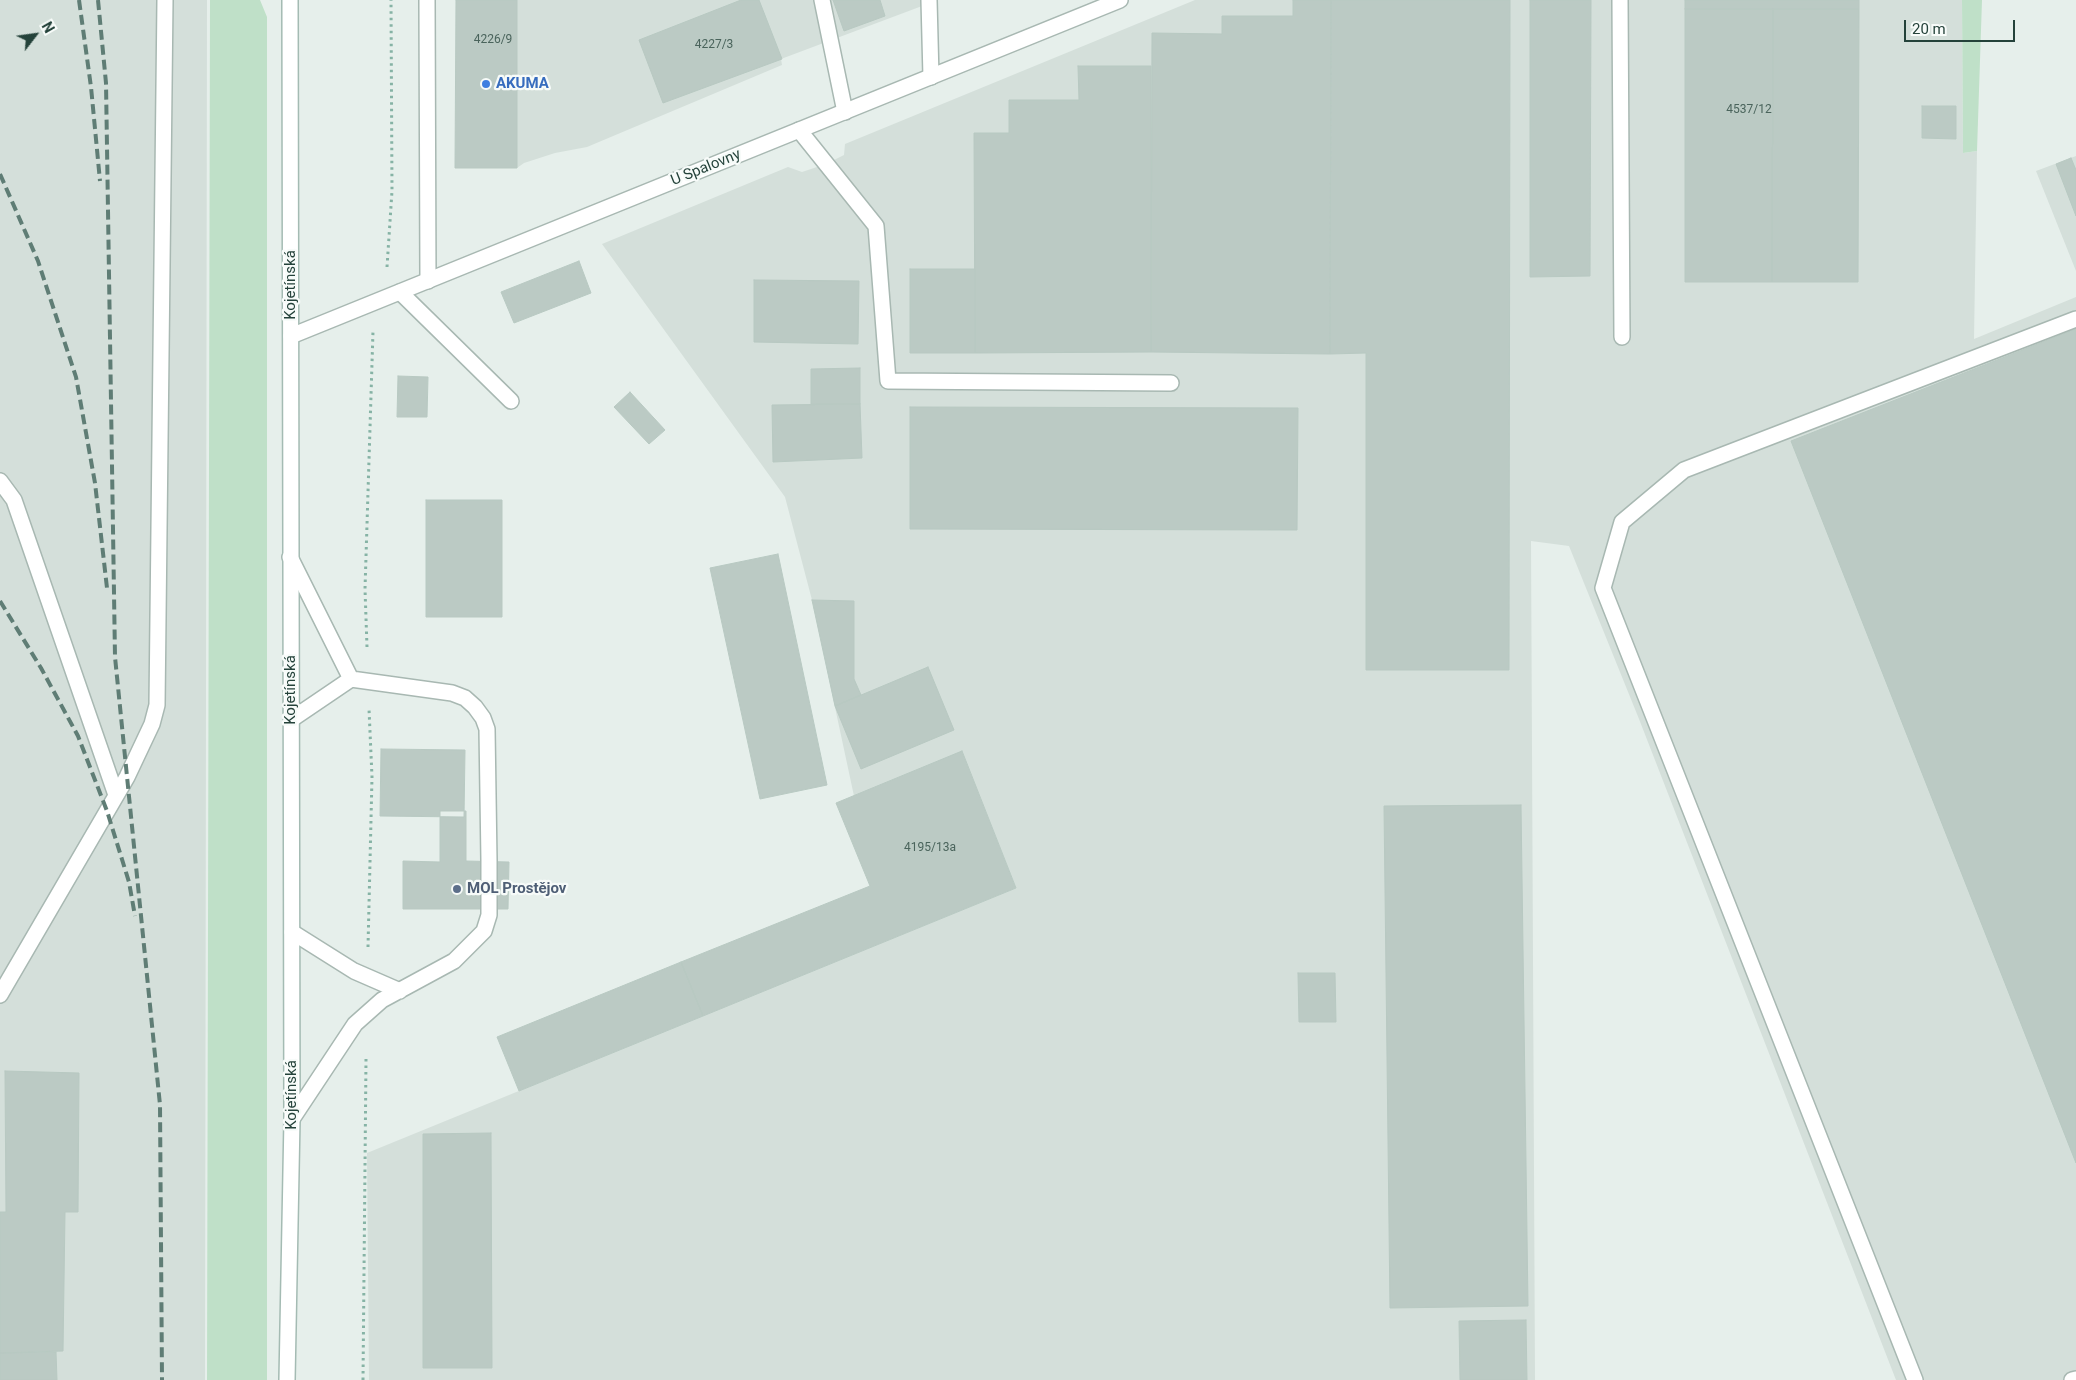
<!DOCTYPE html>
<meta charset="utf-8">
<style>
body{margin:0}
#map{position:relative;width:2076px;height:1380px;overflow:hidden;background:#e6efeb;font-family:Roboto,sans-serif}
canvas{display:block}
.north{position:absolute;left:10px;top:10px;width:50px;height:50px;-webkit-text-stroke:4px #f7fbf9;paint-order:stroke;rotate:60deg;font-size:14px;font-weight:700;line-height:20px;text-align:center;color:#24423a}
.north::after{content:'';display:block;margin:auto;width:18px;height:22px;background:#24423a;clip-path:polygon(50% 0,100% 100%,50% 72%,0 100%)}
.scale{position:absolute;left:1904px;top:20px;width:111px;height:22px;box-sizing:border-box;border:2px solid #24423a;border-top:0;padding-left:6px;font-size:15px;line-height:18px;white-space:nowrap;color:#24423a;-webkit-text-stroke:4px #f7fbf9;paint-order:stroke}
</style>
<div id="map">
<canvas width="2076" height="1380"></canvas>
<div class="north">N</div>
<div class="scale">20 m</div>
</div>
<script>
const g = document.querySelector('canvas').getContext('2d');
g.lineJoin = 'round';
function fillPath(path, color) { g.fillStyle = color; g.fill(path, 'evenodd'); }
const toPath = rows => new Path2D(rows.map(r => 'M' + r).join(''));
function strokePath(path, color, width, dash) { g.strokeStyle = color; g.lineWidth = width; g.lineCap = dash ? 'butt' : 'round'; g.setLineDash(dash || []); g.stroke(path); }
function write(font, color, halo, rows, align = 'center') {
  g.font = font + ' Roboto,sans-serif'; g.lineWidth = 4.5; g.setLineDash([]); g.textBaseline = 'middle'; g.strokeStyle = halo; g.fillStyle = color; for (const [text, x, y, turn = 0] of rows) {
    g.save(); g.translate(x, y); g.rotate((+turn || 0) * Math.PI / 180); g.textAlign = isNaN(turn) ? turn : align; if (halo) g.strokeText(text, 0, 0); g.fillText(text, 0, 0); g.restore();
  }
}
fillPath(toPath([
 [0,0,207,0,205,1380,0,1380],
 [517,0,938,0,781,59,782,65,587,147,555,153,524,163,517,168],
 [1195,0,1962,0,1963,153,1977,151,1974,339,2076,297,2076,1380,1896,1380,1639,719,1569,546,1531,541,1535,1380,369,1380,367,1153,1016,888,962,752,854,796,812,600,785,497,602,244,788,167,802,172,826,164,844,155,845,144],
 [2076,156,2076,271,2036,171]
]), '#d4dfda');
fillPath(toPath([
 [210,0,260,0,267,17,267,1380,207,1380],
 [1962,0,1982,0,1977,151,1963,153]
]), '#bfe0c8');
const building = toPath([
 [456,0,517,0,517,168,455,168,456,0],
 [741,0,759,0,782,59,663,103,639,40,741,0],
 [833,0,880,0,885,16,844,31,833,0],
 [1293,0,1331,0,1330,354,1151,352,1152,33,1222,34,1222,16,1293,16,1293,0],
 [1331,0,1510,0,1509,670,1366,670,1366,353,1330,354,1331,0],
 [1530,0,1591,0,1590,276,1530,277,1530,0],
 [1685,0,1859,0,1859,9,1685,9,1685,0],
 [1685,9,1773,9,1772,282,1685,282,1685,9],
 [1773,9,1859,9,1858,282,1772,282,1773,9],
 [1078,66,1151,66,1151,352,975,353,974,133,1009,133,1009,100,1079,100,1078,66],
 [1922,106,1956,106,1956,139,1922,138,1922,106],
 [2071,158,2076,170,2076,216,2056,164,2071,158],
 [579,261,591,293,514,323,501,292,579,261],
 [910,269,975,269,975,353,910,353,910,269],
 [754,280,859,281,858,344,754,342,754,280],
 [2076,329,2076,1163,1791,441,2076,329],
 [860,368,860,404,811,404,811,369,860,368],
 [398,376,428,377,427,417,397,417,398,376],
 [630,392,665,430,649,444,614,407,630,392],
 [860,404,862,458,773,462,772,405,860,404],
 [910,407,1298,408,1297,530,910,529,910,407],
 [426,500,502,500,502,617,426,617,426,500],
 [778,554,827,785,760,799,710,568,778,554],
 [812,600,854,601,854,679,861,695,835,706,812,600],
 [928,667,954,730,861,769,835,706,928,667],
 [381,749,465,750,464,817,380,816,381,749],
 [962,751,1016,888,703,1016,681,962,870,886,836,803,962,751],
 [1521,805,1528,1306,1390,1308,1384,806,1521,805],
 [440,811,466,811,466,861,509,862,508,909,403,909,403,861,440,862,440,811],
 [681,962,703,1016,519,1091,497,1037,681,962],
 [1298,973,1335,973,1336,1022,1299,1022,1298,973],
 [5,1071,79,1073,78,1212,65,1212,63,1351,0,1353,0,1212,6,1212,5,1071],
 [491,1133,492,1368,423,1368,423,1134,491,1133],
 [1526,1320,1527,1380,1460,1380,1459,1321,1526,1320],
 [56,1352,57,1380,0,1380,0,1353,56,1352]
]);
fillPath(building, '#bbcac4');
strokePath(building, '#b8c9c2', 1);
const lane = toPath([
 [427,0,428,281],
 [822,0,845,112],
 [929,0,931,77],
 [1620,0,1622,337],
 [799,130,876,226,888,381,1171,383],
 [400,292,511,401],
 [0,481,14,500,116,795],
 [290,557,351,679],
 [292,719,351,679,452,693,465,698,475,707,483,718,487,729,489,861,489,915,484,931,454,961,382,1000,355,1024,292,1119],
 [292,932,354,971,400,991],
 [0,995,127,777,152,724,157,705,165,0],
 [1915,1380,1603,588,1622,522,1684,470,2076,319],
 [2072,1380,2076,1379]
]);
const street = toPath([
 [291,336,1120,0]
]);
const secondary = toPath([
 [287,1380,292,1119,290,0]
]);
strokePath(lane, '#a8b8b2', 18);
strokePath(street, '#a8b8b2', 18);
strokePath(secondary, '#a4bbb3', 18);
strokePath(toPath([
 [387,267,392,191,391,0],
 [367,647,365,589,373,331],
 [368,947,372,777,369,709],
 [363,1380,366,1059]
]), '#86b3a5', 3, [2.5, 4]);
strokePath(lane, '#fff', 15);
strokePath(street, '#fff', 15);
strokePath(secondary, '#fff', 15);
strokePath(toPath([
 [79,0,91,87,100,181],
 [98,0,106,83,115,657,160,1105,162,1380],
 [0,174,38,261,76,377,95,483,107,588],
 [0,601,41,668,78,736,107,811,129,882,135,916]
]), '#5f7d75', 4, [10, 5]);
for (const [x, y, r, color] of [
 [486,84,5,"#3f7fe0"],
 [457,889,5,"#5c6f8a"]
]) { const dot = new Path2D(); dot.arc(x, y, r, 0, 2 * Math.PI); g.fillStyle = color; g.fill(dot); strokePath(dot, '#f7fbf9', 2); }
write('12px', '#4a645c', null, [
 ["4226/9",493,40],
 ["4227/3",714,45],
 ["4537/12",1749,110],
 ["4195/13a",930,848]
]);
write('bold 15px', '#366cbe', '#f7fbf9', [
 ["AKUMA",496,84]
], 'left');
write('15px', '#24423a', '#f7fbf9', [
 ["U Spalovny",706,168,-22],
 ["Kojetínská",291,285,-90],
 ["Kojetínská",291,690,-90],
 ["Kojetínská",292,1095,-90]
]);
write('bold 15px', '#4e5e75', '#f7fbf9', [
 ["MOL Prostějov",467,889]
], 'left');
</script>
